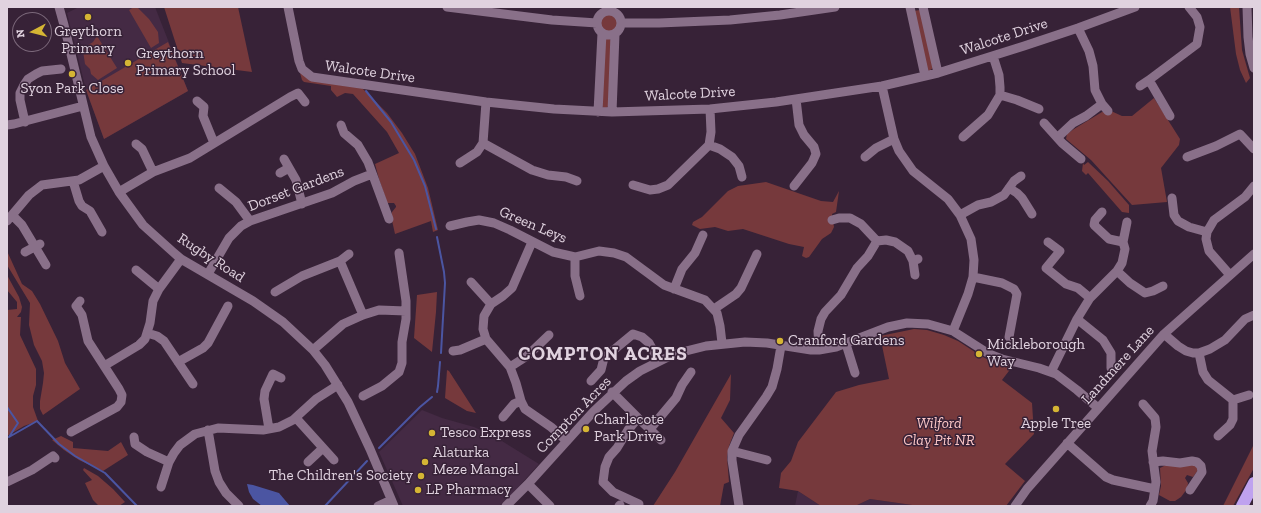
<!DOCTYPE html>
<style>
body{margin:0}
#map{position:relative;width:1261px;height:513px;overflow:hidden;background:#372237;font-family:"Zilla Slab",serif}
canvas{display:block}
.frame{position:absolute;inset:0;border:8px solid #e0d2df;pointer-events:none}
.north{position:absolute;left:12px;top:12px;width:40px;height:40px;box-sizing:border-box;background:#372237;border:1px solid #7b687a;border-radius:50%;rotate:263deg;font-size:11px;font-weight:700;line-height:16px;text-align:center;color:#e0d2df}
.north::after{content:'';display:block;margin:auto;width:14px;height:18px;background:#d5b534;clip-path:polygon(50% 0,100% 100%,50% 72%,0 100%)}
</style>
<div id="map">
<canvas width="1261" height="513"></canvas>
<div class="frame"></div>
<div class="north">N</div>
</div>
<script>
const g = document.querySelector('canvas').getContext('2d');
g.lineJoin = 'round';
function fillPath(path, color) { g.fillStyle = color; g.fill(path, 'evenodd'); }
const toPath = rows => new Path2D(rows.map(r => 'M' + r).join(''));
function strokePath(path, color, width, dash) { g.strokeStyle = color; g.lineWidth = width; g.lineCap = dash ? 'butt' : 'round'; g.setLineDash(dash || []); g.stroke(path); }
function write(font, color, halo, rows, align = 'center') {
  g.font = font + ' "Zilla Slab",serif'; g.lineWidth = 3; g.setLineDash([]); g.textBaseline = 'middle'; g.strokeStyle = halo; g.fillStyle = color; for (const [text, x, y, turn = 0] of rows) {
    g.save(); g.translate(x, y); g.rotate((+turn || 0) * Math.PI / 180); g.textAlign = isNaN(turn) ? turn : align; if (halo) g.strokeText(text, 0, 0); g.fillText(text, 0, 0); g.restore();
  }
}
fillPath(toPath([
 [79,7,155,7,188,91,104,139,86,90,67,13],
 [422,410,442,418,474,427,497,438,539,464,512,494,499,506,403,506,379,452],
 [798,491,821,506,795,506],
 [870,499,919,506,855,506]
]), '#442a44');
fillPath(toPath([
 [134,7,138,8,149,19,158,32,159,43,151,48,129,10],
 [164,7,238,7,252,72,182,63],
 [1230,7,1239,7,1242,50,1250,78,1246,83,1240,70,1236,54],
 [920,10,933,68,929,71,927,70,913,11],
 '600 23a9 9 0 1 1 18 0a9 9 0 1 1-18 0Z',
 [97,36,117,68,98,80,91,74,90,69,85,64,83,51,85,47,93,42],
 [608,38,611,40,609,104,607,108,603,108,602,105,605,39],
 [168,42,188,91,104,139,86,90],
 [300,73,361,87,387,113,402,133,415,154,428,188,438,230,433,232,431,221,395,234,391,216,392,212,396,207,396,206,394,203,387,203,379,179,375,164,399,153,387,132,353,94,345,93,337,97,331,90,331,86,304,82,302,80],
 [1154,98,1180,139,1179,145,1161,168,1167,202,1132,205,1091,160,1066,139,1067,134,1074,129,1102,112,1111,111,1122,116,1132,116],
 [1088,162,1108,181,1129,205,1129,213,1122,212,1088,173,1086,175,1082,171,1083,163,1084,165],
 [766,182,821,201,833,202,839,191,836,212,832,214,834,227,831,233,822,239,809,257,806,258,802,256,804,247,789,244,743,229,728,231,715,227,700,229,692,225,693,222,702,217,728,191,738,186],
 [7,251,22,284,32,291,40,304,58,341,65,363,80,389,43,415,40,409,40,401,43,383,44,373,42,361,34,345,29,325,30,303,7,265],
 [7,275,19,297,22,307,21,312,17,317,21,317,20,335,36,369,36,385,33,396,33,407,38,421,24,426,7,436,7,310,17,309,17,302,7,290],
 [437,292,436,312,432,352,414,338,417,295],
 [914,329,927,330,944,335,958,341,981,356,991,361,1012,367,1002,380,1032,403,1034,434,1005,464,1025,481,1006,506,919,506,870,499,855,506,821,506,798,491,779,488,781,473,791,461,798,442,836,392,859,385,889,379,880,336],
 [447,370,449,371,476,413,467,411,445,398],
 [731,374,730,400,721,418,734,433,729,446,727,457,729,482,724,484,720,506,653,506,675,472],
 [61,436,73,442,73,448,108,451,121,442,128,455,103,471,79,460,64,450,52,440],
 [1254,444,1254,468,1233,506,1223,506],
 [1168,464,1192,464,1196,466,1198,470,1193,477,1187,475,1185,478,1188,483,1187,489,1181,497,1175,501,1170,501,1159,495,1161,486,1160,468],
 [84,468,98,476,113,489,125,502,119,506,99,506,93,500,85,483,92,480,83,470]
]), '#76393c');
fillPath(toPath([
 [247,484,253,485,279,493,290,506,262,506,253,499,249,492]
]), '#4b55a2');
strokePath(toPath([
 [366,91,391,122,414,160,425,186,436,229],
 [437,237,444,272,445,283,441,353],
 [437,392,438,386,440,362],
 [7,407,18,423,9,437,37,421,59,444,75,456,105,473,137,506],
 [379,448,420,407,432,397],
 [325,506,367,461]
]), '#4b55a2', 2);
strokePath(toPath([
 [59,7,64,25,91,137,104,166,119,192,143,225,173,252,181,259,253,301,283,322,313,350,325,365,348,402,370,449,394,506],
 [288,7,299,61,302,69,312,77,486,102,554,109,612,112,710,109,776,102,882,86,938,73,1024,46,1078,28,1135,7],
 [447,7,552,20,597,23],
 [910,7,925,76],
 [923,7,938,73],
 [1247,7,1248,37,1250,54,1254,68],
 '597 23a12 12 0 1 1 24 0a12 12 0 1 1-24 0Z',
 [621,23,659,23,730,20,780,15,835,7],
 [1078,28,1089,51,1093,66,1095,90,1102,104],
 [882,86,894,139,899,151,913,171,948,199,960,215,971,239,974,260,973,277,968,294,953,331],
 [1140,86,1149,80],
 [1000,95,1017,100,1039,109],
 [197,101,204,107,203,116,214,143],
 [486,102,483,143,532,170,548,175,566,177,577,181],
 [598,112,602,33],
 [612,112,615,34],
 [1170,116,1149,80,1197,44,1200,27,1197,17,1189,7],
 [25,122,20,100,20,93,24,85,28,79,36,74,42,71,61,69],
 [1044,123,1062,143,1081,159],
 [7,125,14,124,83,106],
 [341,125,344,133,358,145,368,162,389,219],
 [963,137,988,115,1000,95,1000,87,999,75,993,56],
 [1058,137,1073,123,1086,116,1102,104,1108,111],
 [136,144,142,149,153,172],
 [709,145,720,149,732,157,739,166,742,177],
 [865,157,876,148,894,139],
 [1187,157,1216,146,1240,134,1254,149],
 [284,159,296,180,302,204],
 [460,163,477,152,483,143],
 [280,173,289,168],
 [73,181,79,201,82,206,90,211,102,232],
 [633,185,650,190,658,189,668,185,709,145,711,132,710,109],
 [794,186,812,163,816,154,814,147,804,135,799,125,796,99],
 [219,188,236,202,250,221],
 [1009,188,1017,193,1022,198,1032,214],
 [119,192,153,172,190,158,290,97,298,93,305,102],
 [1172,198,1174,215,1178,221,1189,227,1207,232],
 [1102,212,1095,220,1094,225,1109,239,1123,242],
 [12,215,22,225,46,265],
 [960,215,978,205,991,202,1004,195,1014,181,1021,176],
 [832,220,839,218,850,218,861,224,877,241],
 [7,221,29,195,42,185,79,180,104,166],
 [450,226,467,222,479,220,494,223,510,230,553,252,575,257,599,251,614,253,626,257,664,285,705,300,717,313,720,326,722,343],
 [877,241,886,240,895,242,908,251,913,261,918,259],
 [532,242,512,288,503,296,491,304,484,316,483,329,486,339,510,367,516,383,521,401,525,409,551,427,567,441],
 [1048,242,1060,251,1046,268,1066,284,1078,288,1090,298],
 [25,252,40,244],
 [575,257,575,276,580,296],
 [340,261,363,315],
 [913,261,915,275],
 [136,270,159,289],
 [1117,271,1130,283,1145,293,1153,291,1163,286],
 [208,274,229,238,241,226,250,221,332,193,354,181,372,174],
 [1230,275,1209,251,1206,239,1207,232,1214,220,1245,197,1254,186],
 [973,277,1002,283,1014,289,1017,294,1009,337],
 [471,282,491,304],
 [674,289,682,269,695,253,703,235],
 [275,292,302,276,340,261,349,254],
 [714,309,736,294,741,288,757,254],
 [1077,319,1103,340,1111,353,1111,368],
 [147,333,157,336,164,341,193,384],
 [1164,334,1178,346,1186,351,1193,353,1199,353,1210,349,1225,340,1245,319,1254,315],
 [846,344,855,373],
 [313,350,343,324,363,315,379,310,406,311],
 [819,350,818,331,821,319,825,312,841,295,857,268,868,256,877,241],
 [453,351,460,350,486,339],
 [1199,353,1203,372,1208,380,1233,400,1233,419,1230,425,1218,436],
 [178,362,203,348,208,343,228,306],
 [104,366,139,345,145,339,150,323,153,301,159,289,181,259],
 [510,367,527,356,549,335],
 [1051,372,1077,319,1090,298,1117,271,1122,263,1125,249,1123,242,1127,222],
 [591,381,601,370,604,358,633,334,642,337,649,343,659,361],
 [612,392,638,418,661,440],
 [363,396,382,386,399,372,402,363,402,342,406,319,406,301,399,253],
 [1233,400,1249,395],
 [1143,404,1155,418,1156,427,1152,451,1156,482,1153,501,1150,506],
 [503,417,514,404,521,401],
 [296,418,334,460],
 [638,418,628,430,617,448,609,457,605,467,603,482,613,492,639,504],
 [269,429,264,399,265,391,273,374,281,378],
 [650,429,676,398,682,385,691,372],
 [208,430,215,471,219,482,226,493,239,506],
 [71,432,117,407,121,402,122,395,119,389,88,341,82,315,76,306,80,301],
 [134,437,135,444,147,452,169,462],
 [1067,443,1106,477,1113,480,1155,489],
 [732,451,767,460],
 [308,462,323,448],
 [1153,462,1163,461,1180,463,1192,461,1197,462,1201,466,1202,472,1190,490],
 [7,482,32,470,53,456,55,458],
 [528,484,550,506],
 [161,487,169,462,174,453,180,445,195,434,218,428,263,430,279,427,293,420,316,399,338,385],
 [378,506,391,500],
 [506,506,528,484,594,411,626,381,640,371,674,354,706,346,745,342,767,343,811,350,819,350,836,347,888,327,907,323,928,324,953,331,989,354,1002,359,1039,368,1056,374,1077,390,1098,408],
 [619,506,620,505],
 [739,506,732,460,732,451,739,435,766,397,772,387,777,369,781,346],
 [1015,506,1027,489,1164,334,1254,254]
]), '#897089', 9);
strokePath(toPath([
 [1242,506,1254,483]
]), '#bfa2ef', 12);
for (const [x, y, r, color] of [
 [88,17,4,"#d5b534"],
 [128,63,4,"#d5b534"],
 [72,74,4,"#d5b534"],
 [780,341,4,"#d5b534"],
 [979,354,4,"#d5b534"],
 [1056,409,4,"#d5b534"],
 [586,429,4,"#d5b534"],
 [432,433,4,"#d5b534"],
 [425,462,4,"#d5b534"],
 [421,476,4,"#d5b534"],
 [418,490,4,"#d5b534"]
]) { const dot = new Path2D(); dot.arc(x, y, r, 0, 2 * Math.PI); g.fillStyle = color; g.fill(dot); strokePath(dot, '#372237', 1.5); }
write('15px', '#e0d2df', '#372237', [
 ["Greythorn",88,32,"center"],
 ["Primary",88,49,"center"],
 ["Greythorn",136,54],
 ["Primary School",136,71],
 ["Syon Park Close",72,89,"center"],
 ["Cranford Gardens",788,341],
 ["Mickleborough",987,345],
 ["Way",987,362],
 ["Charlecote",594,420],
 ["Park Drive",594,437],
 ["Apple Tree",1056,424,"center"],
 ["Tesco Express",440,433],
 ["Alaturka",433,453],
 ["Meze Mangal",433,470],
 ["The Children's Society",413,476,"right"],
 ["LP Pharmacy",426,490]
], 'left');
write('15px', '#e0d2df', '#372237', [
 ["Walcote Drive",1004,37,-18],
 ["Walcote Drive",370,72,8],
 ["Walcote Drive",690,94,-3],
 ["Dorset Gardens",296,189,-21],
 ["Green Leys",533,225,23],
 ["Rugby Road",211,258,33],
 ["Landmere Lane",1118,365,-48],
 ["Compton Acres",574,415,-46]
]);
write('italic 15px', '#fcc7c7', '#372237', [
 ["Wilford",939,424],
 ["Clay Pit NR",939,441]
]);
g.letterSpacing = '1px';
write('bold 19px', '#e0d2df', '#372237', [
 ["COMPTON ACRES",603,355]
]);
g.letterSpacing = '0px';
</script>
